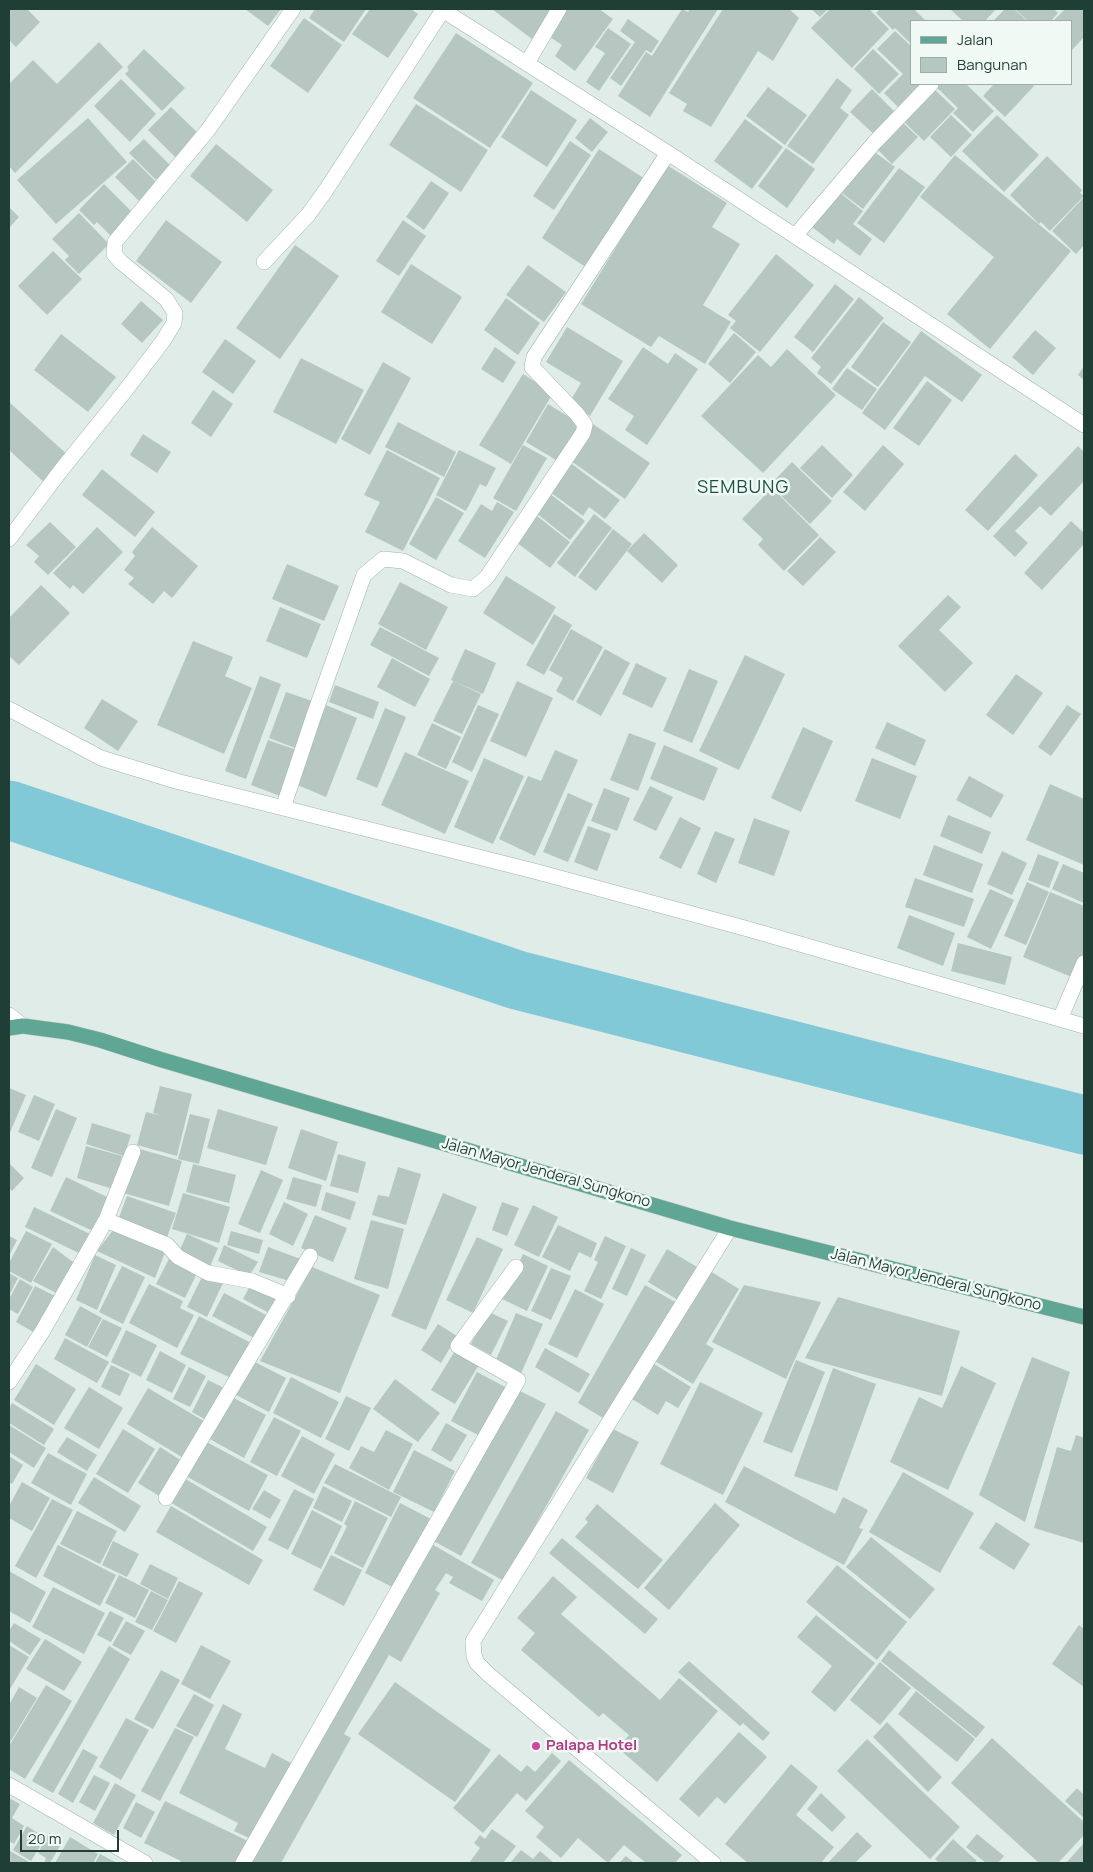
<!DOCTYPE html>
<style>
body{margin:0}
#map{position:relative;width:1093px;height:1872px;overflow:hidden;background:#e0ece7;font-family:Manrope,sans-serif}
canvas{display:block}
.frame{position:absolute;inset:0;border:10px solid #1f3e36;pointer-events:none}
.legend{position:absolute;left:910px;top:20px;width:162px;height:65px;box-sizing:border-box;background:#f1f9f5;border:1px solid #9daea9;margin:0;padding:6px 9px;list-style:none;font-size:15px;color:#1f3e36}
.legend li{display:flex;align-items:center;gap:10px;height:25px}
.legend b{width:25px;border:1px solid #9daea9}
.scale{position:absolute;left:20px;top:1830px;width:99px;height:22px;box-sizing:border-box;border:2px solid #1f3e36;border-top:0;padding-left:6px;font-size:15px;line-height:18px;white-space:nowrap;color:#1f3e36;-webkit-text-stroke:4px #f1f9f5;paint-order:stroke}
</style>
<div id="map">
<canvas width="1093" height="1872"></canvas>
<div class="frame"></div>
<ul class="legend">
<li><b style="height:6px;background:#60a695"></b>Jalan</li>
<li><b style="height:14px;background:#b5c7c0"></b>Bangunan</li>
</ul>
<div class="scale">20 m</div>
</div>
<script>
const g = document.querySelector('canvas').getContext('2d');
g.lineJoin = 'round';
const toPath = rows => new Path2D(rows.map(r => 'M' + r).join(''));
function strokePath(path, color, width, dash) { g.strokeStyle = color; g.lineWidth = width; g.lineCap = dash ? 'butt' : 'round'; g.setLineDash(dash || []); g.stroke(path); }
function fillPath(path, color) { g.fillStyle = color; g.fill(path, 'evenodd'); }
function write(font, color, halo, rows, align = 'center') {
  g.font = font + ' Manrope,sans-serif'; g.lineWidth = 5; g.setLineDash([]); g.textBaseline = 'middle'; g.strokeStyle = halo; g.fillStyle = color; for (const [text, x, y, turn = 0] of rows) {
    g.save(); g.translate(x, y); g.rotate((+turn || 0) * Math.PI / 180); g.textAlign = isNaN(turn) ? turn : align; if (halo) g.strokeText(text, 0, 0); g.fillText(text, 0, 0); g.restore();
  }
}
strokePath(toPath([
 [9,810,517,980,1084,1125]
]), '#82c9d7', 59);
fillPath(toPath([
 [9,9,27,9,40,22,16,47,9,40],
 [245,9,281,9,268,26],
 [315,9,366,9,344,42,309,18],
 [370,9,411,9,418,14,388,58,352,34],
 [492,9,523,10,554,9,532,39],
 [566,9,599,9,613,19,575,71,555,56,562,45,547,35],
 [682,9,688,12,690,9,718,9,650,117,618,96,646,52,652,56],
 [723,9,789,9,799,18,773,61,758,51,711,127,683,111,687,104,669,93],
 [811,9,828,9,820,17],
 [830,9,869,9,889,29,852,68,811,28],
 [880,9,914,9,926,21,912,21,912,45,895,28,893,30,876,13],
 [950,9,996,9,985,21,963,21],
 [1005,9,1014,9,1027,21,993,21],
 [1015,9,1054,9,1058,13,1051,21,1028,21],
 [1065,9,1084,9,1084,37,1072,50,1072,21,1053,21],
 [304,18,342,45,308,93,270,66],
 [628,19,659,41,651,53,646,50,621,86,610,78,635,42,620,31],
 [608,28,631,44,599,91,586,82,605,53,595,47],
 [895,31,912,47,912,84,928,84,902,111,884,93,903,74,877,49],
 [456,33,533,83,490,148,413,98],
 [99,42,123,67,15,173,9,166,9,84,33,60,57,84],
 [144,49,185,88,162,111,125,74,129,70,127,67],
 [873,49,899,74,879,94,854,69],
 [837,78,852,90,840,108,849,115,813,164,787,146],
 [121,79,156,114,130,142,94,106],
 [933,84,966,84,994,111,973,132,953,113,958,108],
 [994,84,1032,84,1034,86,1005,117,983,96],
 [931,86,955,109,924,141,900,118],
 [768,87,807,115,785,145,746,116],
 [872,89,898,115,877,137,850,112],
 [531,90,577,120,547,167,501,137],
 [416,104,488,150,461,192,389,145],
 [171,107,199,134,176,158,148,130],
 [951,115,972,135,951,157,930,137],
 [997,115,1039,155,1004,192,962,151],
 [88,118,127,162,56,224,17,180],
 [590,118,608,132,592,152,575,138],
 [745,119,783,147,752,189,714,161],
 [899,119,918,137,892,164,873,145],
 [144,139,170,165,156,180,129,153],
 [570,141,591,155,554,210,533,196],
 [216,144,273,190,247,222,190,176],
 [786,148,815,169,787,208,758,186],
 [599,149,648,181,590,270,542,238],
 [873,151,895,167,863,209,842,193],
 [955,155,1071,251,990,349,947,314,994,257,920,197],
 [1047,156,1082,190,1080,193,1084,196,1050,231,1041,222,1039,224,1010,195],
 [133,159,160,186,142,204,115,177],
 [667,165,727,203,712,227,740,244,703,305,731,322,705,364,659,336,651,347,581,304],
 [899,168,925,187,884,243,857,223],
 [431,181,449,193,424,230,406,217],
 [104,184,133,213,111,236,97,222,94,225,79,210],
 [839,192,863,211,853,224,872,239,860,256,837,239,834,244,812,227],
 [1084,197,1084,245,1076,254,1052,231],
 [9,207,19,217,9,228],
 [79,213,109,244,79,274,65,260,69,256,52,239],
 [166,220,222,262,191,303,136,261],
 [403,220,426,236,399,276,376,261],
 [295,245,339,276,280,359,236,328],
 [53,251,82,279,47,315,18,286],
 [776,254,814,285,760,352,730,328,736,321,728,315],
 [411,264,462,297,432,344,381,312],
 [528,265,566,292,544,322,506,295],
 [835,284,854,299,813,352,794,337],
 [859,297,884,318,831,384,817,373,821,367,811,358],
 [506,298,540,323,518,355,484,330],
 [141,301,163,320,142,343,121,324],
 [883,322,911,342,878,387,851,367],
 [567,327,623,361,590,416,569,403,581,383,546,362],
 [1035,330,1056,348,1033,375,1012,357],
 [921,331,982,375,962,402,925,376,885,430,862,413],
 [734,333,756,352,730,383,708,364],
 [61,334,116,377,88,412,34,370],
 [225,339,256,361,233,394,202,372],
 [495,347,516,362,503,383,481,369],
 [643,347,668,364,675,353,698,369,647,445,625,430,634,416,608,399],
 [787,349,836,395,763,473,701,416,758,355,771,367],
 [301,358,364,390,336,444,273,412],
 [383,362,411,378,370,455,341,439],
 [1084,366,1084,380,1078,375],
 [847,368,877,389,862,410,832,389],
 [523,374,553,393,511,464,479,445],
 [927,381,952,400,919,446,893,428],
 [213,390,233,404,211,437,191,423],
 [9,402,69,456,45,483,9,450],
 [548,404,582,425,561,463,526,442],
 [398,422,456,452,444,477,385,447],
 [593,424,650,463,625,499,568,459],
 [143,434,171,452,157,473,130,455],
 [523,445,547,458,516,511,493,498],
 [822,445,853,475,832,498,800,468],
 [883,445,904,464,865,511,843,492],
 [1078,446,1084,452,1084,481,1051,516,1040,506,1015,531,1028,543,1015,557,993,536],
 [387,450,440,478,403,551,365,532,380,502,364,495],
 [459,450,496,468,486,487,480,484,466,511,436,495],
 [1015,454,1038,475,988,531,965,510],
 [792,462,832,501,810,524,770,485],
 [572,464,620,500,605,519,589,507,583,516,550,492],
 [102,469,155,512,135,537,82,495],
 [772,488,819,535,784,571,758,545,763,539,742,519],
 [549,493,585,521,570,540,535,512],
 [436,497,464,513,436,560,409,544],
 [497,502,514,512,485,558,458,541,481,504,492,511],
 [594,514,612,528,575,577,557,563],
 [537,516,570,542,550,568,516,542],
 [1071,521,1084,533,1084,544,1042,590,1024,573],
 [50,522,76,547,48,575,34,562,39,556,26,545],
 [97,527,123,552,83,594,73,585,70,589,53,573],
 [152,527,198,566,172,598,164,591,153,604,128,584,134,578,124,570,135,556,132,552],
 [613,529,632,544,596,591,578,577],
 [644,533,678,565,662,583,627,551],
 [820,537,836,552,803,586,787,571],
 [287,564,339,586,324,621,272,599],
 [506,576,556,607,533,645,483,613],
 [400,582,448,607,426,650,378,624],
 [41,585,70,613,19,665,9,656,9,618],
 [948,595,961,607,939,630,973,663,945,692,898,646],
 [280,607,321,624,307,658,266,641],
 [554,614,572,625,544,675,526,665],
 [380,627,439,658,429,676,370,645],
 [571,629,603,647,573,701,556,691,563,678,549,670],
 [193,641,233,657,225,676,252,688,224,754,157,725],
 [465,649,496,663,483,694,451,680],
 [605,649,630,663,601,716,576,702],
 [745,655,785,674,739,770,699,751],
 [392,658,430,679,415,707,377,687],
 [636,663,667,678,652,708,622,694],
 [689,669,718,681,692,743,663,731],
 [1016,674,1043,693,1013,735,986,715],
 [260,676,281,684,246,779,225,771],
 [453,681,481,694,462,734,433,721],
 [517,681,553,698,526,757,490,741],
 [335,685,379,702,373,719,329,702],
 [286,692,312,701,295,748,269,738],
 [102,699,138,721,118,751,84,728],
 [326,705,357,718,326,797,295,784],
 [478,705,499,714,472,772,452,762],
 [1067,705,1081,714,1051,756,1038,747],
 [385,708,406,717,377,788,356,779],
 [887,722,926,740,915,766,875,748],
 [432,723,461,737,446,769,417,755],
 [803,727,833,741,801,812,771,798],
 [629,733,656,743,638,791,610,780],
 [268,740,297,750,280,796,251,785],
 [664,745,718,768,704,801,650,779],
 [555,750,578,760,535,856,499,839,528,776,541,781],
 [405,752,469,781,445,834,381,805],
 [484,758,524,776,493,844,454,827],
 [872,758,917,776,900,819,855,801],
 [969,776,1004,795,991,818,956,800],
 [1050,784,1084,799,1084,865,1026,840],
 [650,786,673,797,656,831,633,820],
 [604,788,630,798,617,831,591,821],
 [568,793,593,804,568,862,543,852],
 [948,815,991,832,982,854,940,836],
 [680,817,701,828,681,869,659,858],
 [754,818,790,831,774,876,738,863],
 [588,826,611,834,597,871,574,862],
 [715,831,735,839,716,883,697,874],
 [934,845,983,864,972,893,923,875],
 [1002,851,1027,863,1012,895,987,884],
 [1038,854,1059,862,1049,888,1028,880],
 [1063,864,1084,873,1084,903,1052,889],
 [915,878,974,899,964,927,905,907],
 [1027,882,1049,892,1026,945,1004,936],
 [990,889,1014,900,991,949,967,937],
 [1050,892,1084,906,1084,953,1074,978,1023,957],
 [909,915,955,933,943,966,897,948],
 [958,943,1012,957,1005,985,951,971],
 [160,1086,192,1094,177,1156,137,1145,146,1112,162,1116,153,1113],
 [9,1088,26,1095,9,1135],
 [34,1095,55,1104,39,1141,18,1132],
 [56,1109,77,1118,52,1177,31,1168],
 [218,1109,278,1127,266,1165,207,1148],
 [190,1114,210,1119,199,1164,178,1159],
 [92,1123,131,1135,124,1156,86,1144],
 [301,1129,338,1142,326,1181,288,1168],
 [86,1146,122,1156,113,1189,77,1178],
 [136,1148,182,1161,169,1206,123,1193],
 [338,1154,366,1162,358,1193,330,1186],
 [9,1163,24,1178,12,1191,9,1188],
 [193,1164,236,1175,229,1203,186,1192],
 [398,1167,421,1174,406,1225,372,1215,378,1195,389,1197],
 [261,1170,283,1180,260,1233,238,1224],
 [66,1177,111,1199,95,1232,50,1211],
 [293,1177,322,1185,316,1207,286,1199],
 [326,1192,356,1202,350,1220,321,1210],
 [183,1193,230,1207,219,1243,172,1229],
 [443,1193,477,1207,426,1330,391,1316],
 [127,1196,176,1213,167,1237,118,1220],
 [284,1202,308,1214,293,1246,269,1234],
 [502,1202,519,1208,507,1236,492,1230],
 [533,1205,558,1217,539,1257,514,1245],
 [34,1207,92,1235,83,1255,25,1227],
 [315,1215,347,1228,333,1262,301,1248],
 [371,1220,404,1229,388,1289,354,1279],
 [558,1225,597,1243,591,1258,579,1252,570,1271,542,1257],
 [114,1229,166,1250,155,1278,97,1251],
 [26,1231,52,1244,31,1283,9,1271,9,1263],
 [231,1231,263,1240,259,1254,227,1245],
 [187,1234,218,1248,208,1271,177,1256],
 [9,1236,17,1240,9,1256],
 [605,1236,626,1246,601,1299,584,1291,598,1262,594,1260],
 [477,1237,503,1249,473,1313,446,1300],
 [224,1245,258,1262,249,1276,218,1261],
 [53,1247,77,1265,58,1294,33,1281],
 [268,1247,306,1261,290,1281,259,1272],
 [631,1248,646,1255,627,1296,612,1289],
 [667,1249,697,1267,678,1300,648,1282],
 [523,1254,548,1266,527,1311,502,1299],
 [95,1255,116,1265,97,1310,76,1300],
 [170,1257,198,1271,185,1298,156,1284],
 [122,1266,145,1277,123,1324,99,1312],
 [312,1267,380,1295,340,1393,260,1361],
 [551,1268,571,1276,551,1320,531,1311],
 [710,1271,739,1289,706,1344,714,1349,693,1384,655,1361],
 [9,1273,18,1278,9,1296],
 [204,1273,223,1283,207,1317,187,1307],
 [20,1279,33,1287,18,1314,9,1309,9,1299],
 [149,1284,183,1301,180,1308,194,1315,177,1348,129,1323],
 [251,1284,278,1298,273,1315,243,1299],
 [645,1285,677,1303,608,1421,578,1403],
 [744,1285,821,1302,786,1379,712,1342],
 [35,1286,55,1296,35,1333,16,1322],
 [575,1289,604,1304,577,1358,548,1344],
 [224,1293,270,1317,258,1340,212,1316],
 [838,1297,960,1331,942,1396,805,1358],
 [80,1306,102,1318,87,1347,65,1335],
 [487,1311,508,1321,491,1355,471,1344],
 [516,1313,543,1324,518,1380,493,1367],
 [199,1316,255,1345,233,1379,180,1354],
 [103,1319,122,1328,107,1357,88,1347],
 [438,1324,457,1336,441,1363,421,1350],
 [126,1330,157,1345,141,1377,111,1362],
 [65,1338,109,1362,97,1383,54,1359],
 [458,1346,482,1360,455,1404,431,1390],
 [545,1348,590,1374,579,1393,535,1367],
 [160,1351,186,1365,172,1393,146,1380],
 [1032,1357,1070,1372,1025,1522,979,1495],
 [796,1360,825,1372,792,1453,763,1442],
 [253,1361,286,1378,269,1412,236,1395],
 [36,1364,76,1389,54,1425,14,1400],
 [654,1364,691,1387,678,1408,666,1401,658,1415,632,1399],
 [111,1365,130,1374,120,1396,101,1387],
 [961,1366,996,1383,948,1490,890,1462,919,1397,942,1408],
 [189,1367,206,1376,190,1407,173,1399],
 [833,1368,876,1384,837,1491,794,1476],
 [477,1372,507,1388,482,1437,451,1421],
 [291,1377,339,1402,321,1438,273,1413],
 [395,1379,440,1413,418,1442,373,1409],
 [208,1380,224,1388,208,1421,192,1412],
 [700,1382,763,1413,723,1495,660,1464],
 [89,1387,123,1408,99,1449,64,1428],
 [148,1388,207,1423,185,1459,127,1424],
 [514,1388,546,1404,461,1556,428,1538],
 [228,1395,266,1415,244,1458,206,1437],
 [346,1396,371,1408,349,1451,325,1439],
 [12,1403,54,1429,44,1445,9,1423,9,1409],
 [556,1411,589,1430,504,1581,471,1563],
 [274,1417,301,1431,277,1476,250,1462],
 [446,1423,467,1435,451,1462,431,1450],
 [9,1425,46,1448,34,1468,9,1452],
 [123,1429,155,1449,128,1493,96,1474],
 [613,1429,639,1442,613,1493,586,1478],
 [386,1430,413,1444,389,1490,349,1468,361,1446,374,1452],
 [1076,1435,1084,1438,1084,1543,1034,1528,1057,1447,1071,1451],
 [302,1436,335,1454,314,1494,281,1476],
 [67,1437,97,1455,87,1471,57,1452],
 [203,1440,268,1475,249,1511,184,1475],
 [160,1447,185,1463,164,1499,138,1483],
 [414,1450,455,1471,434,1512,393,1492],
 [48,1453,87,1474,71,1505,31,1483],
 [9,1456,23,1465,12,1484,9,1482],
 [335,1464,401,1497,391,1517,324,1483],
 [744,1466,835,1514,843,1497,868,1510,859,1528,863,1529,844,1565,725,1502],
 [903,1472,974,1513,940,1573,869,1532],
 [94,1477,141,1506,125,1532,78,1503],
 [182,1477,267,1527,253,1551,168,1501],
 [22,1482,50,1498,32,1531,9,1518,9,1506],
 [323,1486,352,1501,342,1522,313,1508],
 [294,1489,314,1499,288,1550,268,1540],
 [264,1490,281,1500,270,1519,252,1509],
 [52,1499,73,1510,36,1578,15,1566],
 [355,1501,388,1518,363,1568,334,1553,347,1526,344,1524],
 [400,1503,431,1519,396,1589,365,1573],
 [715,1503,740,1525,669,1610,644,1588],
 [597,1504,663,1560,638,1589,575,1537,588,1522,585,1519],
 [171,1506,263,1560,249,1585,156,1532],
 [312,1510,342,1526,321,1569,291,1554],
 [77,1511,117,1531,100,1564,60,1544],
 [996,1522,1030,1544,1014,1570,979,1548],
 [871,1537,935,1589,910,1619,846,1567],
 [562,1538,658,1619,645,1634,549,1553],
 [113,1541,139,1554,127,1577,102,1565],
 [430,1543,494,1580,482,1601,449,1583,453,1577,446,1573,435,1590,440,1593,401,1662,389,1655,344,1734,351,1738,281,1863,248,1863],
 [58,1545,116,1575,100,1606,43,1576],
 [331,1555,362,1570,344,1606,313,1590],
 [150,1564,178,1578,168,1599,140,1584],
 [837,1565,907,1622,877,1660,806,1602],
 [9,1571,46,1592,30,1623,9,1611],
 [119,1575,149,1590,135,1618,105,1603],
 [553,1576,577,1597,561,1614,660,1700,679,1678,718,1711,657,1782,618,1748,629,1735,603,1713,599,1717,521,1650,535,1633,517,1618],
 [179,1581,203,1593,176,1643,153,1631],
 [53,1587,105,1613,84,1654,32,1627],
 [151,1591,168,1600,152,1630,135,1622],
 [110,1611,124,1618,111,1642,97,1635],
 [816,1615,875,1663,835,1712,811,1692,832,1666,797,1637],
 [126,1621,145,1631,131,1655,112,1645],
 [14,1623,41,1639,30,1655,9,1641,9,1631],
 [1079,1625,1084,1629,1084,1687,1052,1664],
 [45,1639,82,1662,64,1691,26,1669],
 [9,1645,29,1657,9,1691],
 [201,1645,231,1661,210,1699,181,1684],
 [109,1646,130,1659,53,1793,32,1781],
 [889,1650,985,1727,976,1738,881,1661],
 [689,1661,770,1733,763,1741,743,1723,740,1726,678,1672],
 [880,1662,911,1688,880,1725,850,1700],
 [161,1670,180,1680,153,1729,134,1719],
 [395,1682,491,1750,455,1802,358,1734],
 [46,1685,72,1701,25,1779,9,1769,9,1746],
 [19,1687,37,1698,9,1744,9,1705],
 [916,1691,975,1739,957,1762,898,1714],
 [194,1694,214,1705,197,1737,176,1726],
 [223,1704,242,1714,225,1749,265,1768,272,1753,291,1763,253,1840,234,1831,238,1823,179,1793],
 [126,1718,149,1730,121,1780,99,1767],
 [887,1722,942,1777,928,1792,873,1737],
 [175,1728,194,1737,160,1801,141,1791],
 [739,1732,767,1757,725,1804,717,1797,699,1817,679,1799],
 [992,1738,1084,1822,1084,1835,1058,1863,1039,1863,951,1783],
 [867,1739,960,1827,930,1859,837,1771],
 [83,1749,98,1757,73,1803,58,1794],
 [552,1753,561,1761,526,1801,517,1793,483,1833,453,1808,499,1754,521,1772,527,1765,535,1772],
 [569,1760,682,1855,675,1863,646,1863,624,1845,608,1863,578,1838,561,1858,536,1837,544,1827,525,1811],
 [791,1764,818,1787,796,1815,834,1847,821,1863,748,1863,725,1844],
 [94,1775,110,1783,95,1811,79,1802],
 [115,1783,136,1795,114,1835,93,1823],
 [1077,1788,1084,1795,1084,1818,1065,1801],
 [821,1793,846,1817,832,1832,807,1809],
 [9,1798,20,1804,12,1818,24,1826,14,1844,9,1841],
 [165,1801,252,1843,241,1863,180,1863,181,1861,144,1843],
 [136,1802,155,1812,141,1838,123,1828],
 [27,1826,45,1838,31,1861,13,1850],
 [492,1829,516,1846,503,1863,469,1863,480,1848,474,1843,480,1835,485,1839],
 [857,1832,872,1846,855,1863,828,1863],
 [49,1833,63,1841,50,1863,44,1863,46,1858,38,1853],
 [977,1834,1004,1856,998,1863,986,1863,966,1847],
 [70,1837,98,1854,93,1863,55,1863],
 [953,1839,977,1861,974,1863,939,1863,935,1859],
 [1084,1843,1084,1863,1066,1863],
 [521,1850,533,1859,540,1851,554,1863,510,1863],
 [10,1851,31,1863,9,1863],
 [100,1854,117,1863,95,1863],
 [626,1856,634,1863,619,1863]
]), '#b5c7c0');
const minor = toPath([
 [441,9,668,153,1084,425],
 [527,63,559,9],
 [795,236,875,142,931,84],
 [264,262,308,215,326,190,443,10],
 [9,539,62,469,125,391,163,341,174,323,175,313,166,299,121,262,114,254,115,242,208,130,293,9],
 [9,709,101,758,176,781,534,871,748,929,1084,1026],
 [283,808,313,718,364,575,383,559,403,561,451,585,473,589,487,577,583,433,585,425,577,414,532,367,534,357,668,153],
 [9,1015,23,1026],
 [1060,1019,1084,963],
 [106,1220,167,1245,178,1257,208,1273,252,1281,288,1296],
 [9,1382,42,1332,106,1220,133,1152],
 [166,1498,310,1256],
 [9,1785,145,1863],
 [243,1863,518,1380,458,1346,516,1267],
 [713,1863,488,1674,477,1663,474,1656,473,1641,730,1228]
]);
const major = toPath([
 [9,1028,23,1026,68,1032,100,1040,159,1059,730,1228,1084,1317]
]);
strokePath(minor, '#a2b4ae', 16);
strokePath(major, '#c0c9c7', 16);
strokePath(minor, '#fff', 15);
strokePath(major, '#60a695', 15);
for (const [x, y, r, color] of [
 [536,1746,5,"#d1479c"]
]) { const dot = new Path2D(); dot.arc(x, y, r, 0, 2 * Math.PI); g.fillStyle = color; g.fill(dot); strokePath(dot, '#f1f9f5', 2); }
write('15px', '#1f3e36', '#f1f9f5', [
 ["Jalan Mayor Jenderal Sungkono",546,1173,16],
 ["Jalan Mayor Jenderal Sungkono",936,1280,14]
]);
write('bold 15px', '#b23c85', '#f1f9f5', [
 ["Palapa Hotel",546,1746]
], 'left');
g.letterSpacing = '1px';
write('18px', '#195245', '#f1f9f5', [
 ["SEMBUNG",743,488]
]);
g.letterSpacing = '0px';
</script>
